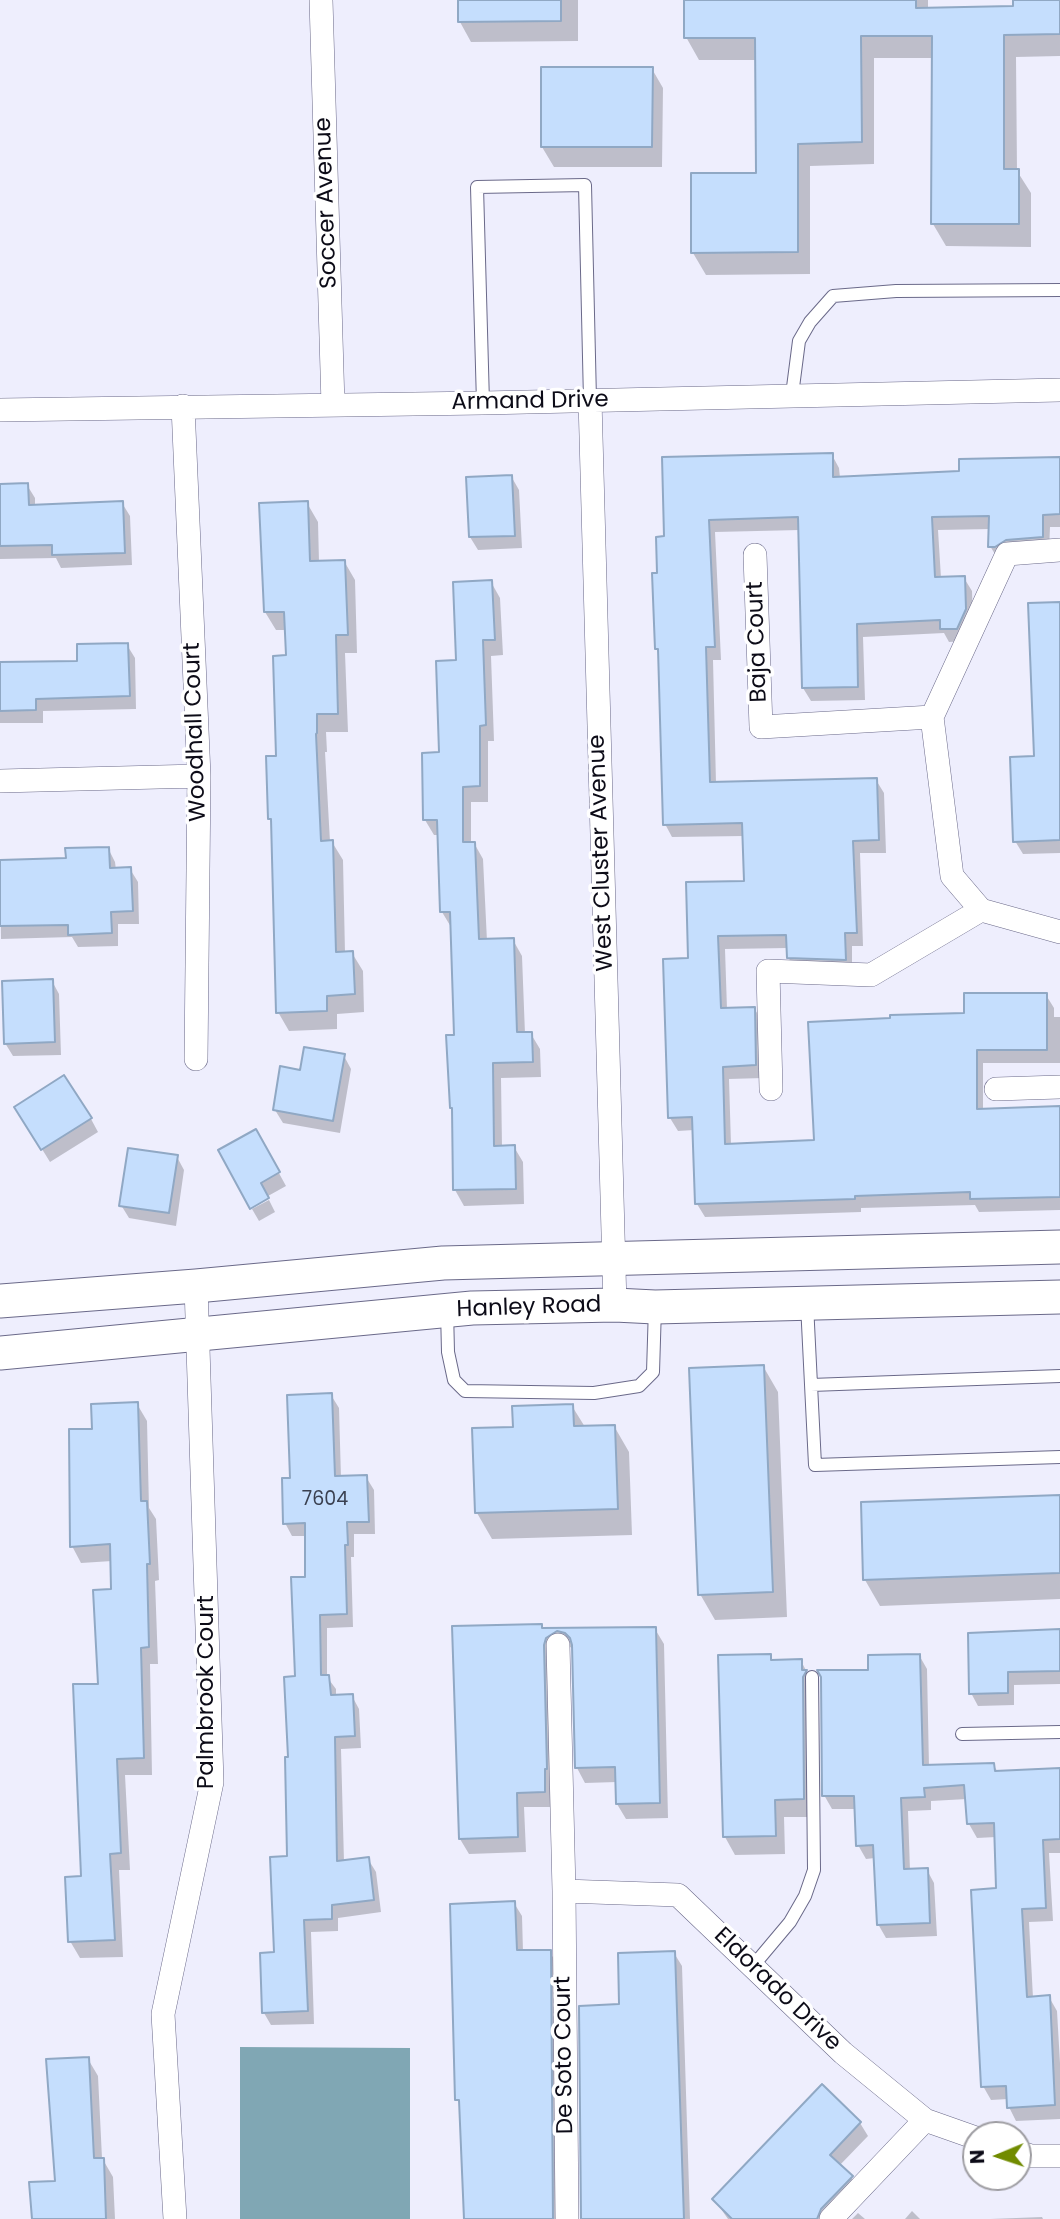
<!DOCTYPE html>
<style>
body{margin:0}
#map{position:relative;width:1060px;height:2219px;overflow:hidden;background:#eeeefd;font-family:Poppins,sans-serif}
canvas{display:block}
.north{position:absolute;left:962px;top:2121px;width:70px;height:70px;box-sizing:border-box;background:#fff;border:2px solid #9e9da2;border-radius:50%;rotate:268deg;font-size:19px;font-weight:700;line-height:28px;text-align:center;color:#0c0b17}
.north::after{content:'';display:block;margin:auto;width:24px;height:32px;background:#718b00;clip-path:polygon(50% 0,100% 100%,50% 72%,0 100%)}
</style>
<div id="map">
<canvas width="1060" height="2219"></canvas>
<div class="north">N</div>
</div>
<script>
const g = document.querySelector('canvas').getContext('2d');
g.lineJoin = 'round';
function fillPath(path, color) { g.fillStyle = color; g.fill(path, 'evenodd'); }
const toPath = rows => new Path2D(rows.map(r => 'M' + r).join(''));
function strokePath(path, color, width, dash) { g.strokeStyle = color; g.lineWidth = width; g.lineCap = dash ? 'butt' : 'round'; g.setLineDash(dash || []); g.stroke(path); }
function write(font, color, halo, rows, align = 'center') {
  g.font = font + ' Poppins,sans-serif'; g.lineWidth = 7; g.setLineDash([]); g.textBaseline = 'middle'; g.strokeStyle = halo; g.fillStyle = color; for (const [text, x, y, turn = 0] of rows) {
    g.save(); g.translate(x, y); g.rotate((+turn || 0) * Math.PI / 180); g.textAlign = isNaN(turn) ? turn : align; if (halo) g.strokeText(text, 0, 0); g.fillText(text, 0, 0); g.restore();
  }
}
fillPath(toPath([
 [240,2047,410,2048,410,2219,240,2219]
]), '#80a7b4');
fillPath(toPath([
 [459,0,578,0,578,41,471,42,460,22],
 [686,0,928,0,928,10,1015,8,1015,0,1060,0,1060,56,1016,57,1017,171,1031,193,1031,247,946,246,933,224,933,58,874,58,874,164,810,166,810,274,706,275,693,253,758,174,757,60,699,60,686,37],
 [652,69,663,88,662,167,554,167,542,147],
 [832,455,839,468,840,478,961,472,1060,459,1060,527,1050,527,1049,550,998,559,990,546,991,529,938,530,941,578,964,578,972,591,973,624,965,641,949,642,944,633,863,637,865,700,811,701,803,688,800,530,715,532,721,660,713,660,716,783,876,780,884,793,886,853,860,853,863,946,852,946,852,973,796,970,788,957,788,948,725,949,727,1009,754,1008,762,1021,763,1078,729,1079,731,1145,815,1142,966,1015,1046,995,1054,1008,1054,1017,1060,1017,1060,1063,983,1063,983,1110,1060,1107,1060,1210,979,1212,975,1205,861,1208,861,1212,705,1217,697,1204,694,1130,678,1131,670,1118,689,959,746,882,744,836,672,837,665,824,660,655,656,648,659,574,666,538],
 [511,476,519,490,522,548,478,550,470,537],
 [27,485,35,498,35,506,122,503,130,516,132,565,61,568,56,558,0,559,0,486],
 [307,503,318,522,319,562,344,561,355,580,357,653,345,653,348,732,326,732,327,752,325,752,330,842,332,842,343,860,345,953,352,953,363,971,364,1012,337,1014,337,1029,289,1031,278,1012,273,823,270,818,288,657,287,630,276,630,265,612],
 [491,582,500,598,503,655,491,656,494,741,488,741,488,802,471,802,471,844,474,843,483,859,487,941,513,940,522,956,525,1034,531,1034,540,1049,541,1077,501,1078,502,1147,514,1147,523,1162,524,1204,464,1206,455,1190,454,1111,451,1107,455,1036,451,927,442,912,439,835,434,835,425,820,441,754,458,662],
 [1060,604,1060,853,1023,854,1015,841,1036,757],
 [127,645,135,658,136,709,43,711,43,723,0,723,0,664,79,663],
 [108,848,115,862,116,870,130,869,138,882,139,924,118,924,118,946,78,947,72,937,1,939,0,861,67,860],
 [52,981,59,994,61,1055,13,1056,5,1043],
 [344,1056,351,1069,340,1133,283,1123,275,1110,302,1072],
 [91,1119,98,1132,50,1162,24,1120],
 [263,1144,286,1186,250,1206],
 [177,1157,184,1170,176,1226,129,1218,121,1205],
 [269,1200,275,1212,259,1221,252,1209],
 [763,1366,778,1392,787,1617,715,1620,700,1594],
 [331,1395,339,1408,341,1478,366,1477,374,1490,375,1534,354,1534,354,1557,351,1557,353,1627,327,1628,327,1677,336,1689,336,1697,352,1696,359,1709,361,1748,341,1749,344,1862,368,1859,376,1872,381,1912,338,1918,338,1931,311,1932,314,2024,271,2025,264,2013,275,1954,289,1858,290,1758,307,1578,307,1536,292,1536,285,1523,292,1480],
 [137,1404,147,1421,149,1508,156,1519,159,1580,155,1581,158,1664,150,1664,152,1775,125,1775,130,1870,119,1870,123,1957,80,1958,70,1941,82,1878,100,1686,113,1590,112,1561,81,1563,72,1546,94,1431],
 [572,1406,585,1427,614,1426,629,1452,632,1535,492,1539,477,1513,515,1429],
 [1060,1497,1060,1599,880,1606,865,1580],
 [541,1626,543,1630,655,1629,664,1644,668,1818,626,1819,617,1804,617,1782,585,1783,577,1768,574,1649,568,1646,553,1807,524,1807,526,1852,469,1854,460,1839],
 [1060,1631,1060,1684,1014,1685,1014,1705,978,1706,971,1693],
 [919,1655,927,1669,929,1767,993,1765,998,1772,1060,1771,1060,1853,1049,1853,1053,1921,1029,1922,1033,1998,1049,1997,1057,2011,1060,2063,1060,2119,1016,2121,1009,2107,1008,2099,991,2100,983,2086,998,1890,996,1837,977,1838,969,1824,967,1799,931,1801,931,1810,908,1811,910,1871,927,1870,934,1883,937,1936,886,1938,878,1924,875,1858,866,1859,858,1845,857,1809,832,1809,824,1795,870,1672],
 [770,1656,774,1662,801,1661,816,1689,814,1817,784,1817,785,1854,735,1855,725,1837],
 [514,1903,522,1916,523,1952,550,1952,557,1965,559,2219,466,2219,461,2106,457,2099],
 [674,1953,682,1966,690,2219,583,2219,621,2006],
 [88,2059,98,2076,102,2158,113,2177,115,2219,33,2219,56,2183],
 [822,2087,860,2123,868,2136,839,2166,851,2177,859,2190,831,2219,728,2219,714,2199],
 [912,2211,920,2219,905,2219],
 [858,2213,865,2219,852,2219],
 [1042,2217,1043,2219,990,2219]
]), '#0003');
const building = toPath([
 [458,0,561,0,561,21,458,22,458,0],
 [684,0,916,0,916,8,1013,6,1013,0,1060,0,1060,34,1004,35,1004,169,1019,169,1019,224,931,224,932,36,861,36,862,142,798,144,798,252,691,253,691,173,756,173,755,38,684,38,684,0],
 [541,67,653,67,652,147,541,147,541,67],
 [833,453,833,477,959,471,959,459,1060,457,1060,514,1043,515,1043,537,1006,540,995,547,988,547,989,516,932,517,935,577,965,576,966,609,957,629,940,629,940,620,857,624,858,687,802,688,798,517,709,520,715,647,706,647,710,782,877,778,879,840,853,841,857,933,845,933,846,960,787,958,786,935,718,936,721,1008,755,1007,756,1065,723,1067,725,1144,814,1140,808,1022,890,1018,890,1015,964,1013,964,993,1047,993,1047,1050,977,1050,977,1109,1060,1106,1060,1197,970,1199,970,1192,855,1196,855,1199,695,1204,692,1117,668,1118,663,959,688,958,686,882,744,881,742,823,663,825,658,649,655,649,652,573,657,573,656,537,664,536,662,457,833,453],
 [512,475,515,536,469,537,466,477,512,475],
 [28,483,29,505,123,501,125,553,52,555,52,545,0,546,0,484,28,483],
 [308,501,310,561,345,560,348,635,336,635,338,714,317,714,317,733,316,734,321,841,333,840,336,952,353,951,355,994,327,996,327,1011,276,1013,271,819,268,819,266,756,276,756,273,656,286,655,284,612,264,612,259,503,308,501],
 [492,580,495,640,483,640,486,725,480,726,480,786,463,787,463,842,475,842,479,939,514,938,517,1032,532,1032,533,1062,493,1063,494,1146,515,1145,516,1189,453,1190,452,1108,450,1108,446,1035,454,1035,450,912,440,912,437,820,423,820,422,753,439,752,436,661,456,660,453,582,492,580],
 [1060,602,1060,840,1013,842,1010,757,1034,756,1028,603,1060,602],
 [128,643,130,696,36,699,36,710,0,711,0,662,77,661,77,644,128,643],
 [109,847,110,868,131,867,133,911,111,912,112,933,68,935,68,925,0,926,0,860,66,858,65,848,109,847],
 [53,979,55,1042,4,1044,2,981,53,979],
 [304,1047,345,1054,333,1121,273,1110,280,1066,300,1070,304,1047],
 [64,1075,92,1118,41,1150,14,1107,64,1075],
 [256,1129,280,1172,261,1183,269,1198,250,1209,218,1150,256,1129],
 [128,1148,178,1155,169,1213,119,1206,128,1148],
 [764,1365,773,1592,698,1595,689,1368,764,1365],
 [332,1393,335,1476,367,1475,369,1522,347,1522,348,1545,345,1545,347,1614,320,1615,321,1675,329,1675,331,1695,353,1694,355,1736,335,1737,337,1861,369,1857,374,1900,332,1905,332,1919,304,1920,308,2011,262,2013,260,1953,274,1952,270,1857,287,1856,285,1757,288,1757,284,1677,295,1676,291,1577,305,1577,305,1523,283,1524,282,1478,290,1478,287,1395,332,1393],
 [138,1402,141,1501,147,1501,150,1564,147,1564,149,1647,141,1648,144,1758,117,1759,121,1853,110,1854,115,1940,68,1942,65,1877,81,1876,73,1684,98,1684,93,1590,111,1589,110,1544,70,1547,69,1429,92,1429,91,1404,138,1402],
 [573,1404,574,1426,615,1425,618,1509,475,1513,472,1428,513,1427,512,1406,573,1404],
 [1060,1495,1060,1573,863,1580,861,1502,1060,1495],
 [542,1624,542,1628,656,1627,660,1803,616,1804,615,1767,575,1768,572,1645,570,1638,565,1633,557,1631,546,1638,544,1645,547,1769,545,1769,545,1792,517,1793,518,1837,459,1839,452,1626,542,1624],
 [1060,1629,1060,1671,1008,1672,1008,1693,969,1694,968,1633,1060,1629],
 [771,1654,771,1660,802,1659,802,1670,807,1670,803,1677,804,1799,775,1800,776,1836,723,1837,718,1655,771,1654],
 [920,1654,923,1765,994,1763,995,1771,1060,1768,1060,1839,1043,1840,1046,1908,1022,1909,1027,1997,1050,1995,1055,2105,1007,2108,1006,2086,981,2087,971,1890,996,1888,994,1823,967,1824,964,1785,924,1788,925,1797,901,1798,904,1869,928,1868,930,1923,877,1925,873,1845,856,1846,854,1796,822,1796,821,1677,817,1670,868,1670,868,1655,920,1654],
 [515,1901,517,1950,551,1950,553,2219,464,2219,459,2100,455,2100,450,1904,515,1901],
 [675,1951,684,2219,581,2219,579,2006,619,2004,618,1953,675,1951],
 [89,2057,94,2158,104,2158,106,2219,32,2219,29,2182,55,2181,46,2059,89,2057],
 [822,2084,861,2122,830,2155,853,2176,821,2209,817,2219,732,2219,712,2199,822,2084]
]);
fillPath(building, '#c5defd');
strokePath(building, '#90a8c4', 2);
const service = toPath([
 [792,395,799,341,810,322,833,296,896,291,1060,290],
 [483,403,477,187,585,185,590,400],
 [807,1304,815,1465,1060,1457],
 [447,1310,448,1352,454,1380,465,1391,594,1393,639,1386,653,1372,655,1307],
 [811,1385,1060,1376],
 [962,1734,1060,1732],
 [753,1966,790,1922,805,1896,814,1870,812,1677]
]);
const minor = toPath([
 [321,0,333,405],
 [590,400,615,1305],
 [183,406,199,776,196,1059],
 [0,410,483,403,1060,390],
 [1060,550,1007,554,932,717,952,876,981,910,1060,932],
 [755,555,761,727,932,717],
 [0,781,199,776],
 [771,1089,768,971,871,975,981,910],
 [996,1089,1060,1087],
 [558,1645,564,1891,567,2219],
 [564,1891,678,1895,843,2053,925,2120,976,2138],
 [1018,2152,1031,2156,1060,2156],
 [175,2219,163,2014,212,1782,196,1286],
 [831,2219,925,2120]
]);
const secondary = toPath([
 [0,1301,196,1286,443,1263,1060,1247],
 [0,1353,472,1308,615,1305,655,1307,1060,1297]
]);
strokePath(service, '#6a6989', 14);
strokePath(minor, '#6a6989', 24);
strokePath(secondary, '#6a6989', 35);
strokePath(service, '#fff', 12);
strokePath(minor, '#fff', 23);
strokePath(secondary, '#fff', 33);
write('19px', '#3a4050', null, [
 ["7604",325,1500]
]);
write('23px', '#0c0b17', '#fff', [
 ["Soccer Avenue",327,203,-92],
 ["Armand Drive",530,402,-1],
 ["Baja Court",758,642,-92],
 ["Woodhall Court",196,732,-92],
 ["West Cluster Avenue",602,853,-92],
 ["Hanley Road",529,1308,-2],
 ["Palmbrook Court",207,1692,-90],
 ["Eldorado Drive",777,1990,44],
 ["De Soto Court",565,2055,-91]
]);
</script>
